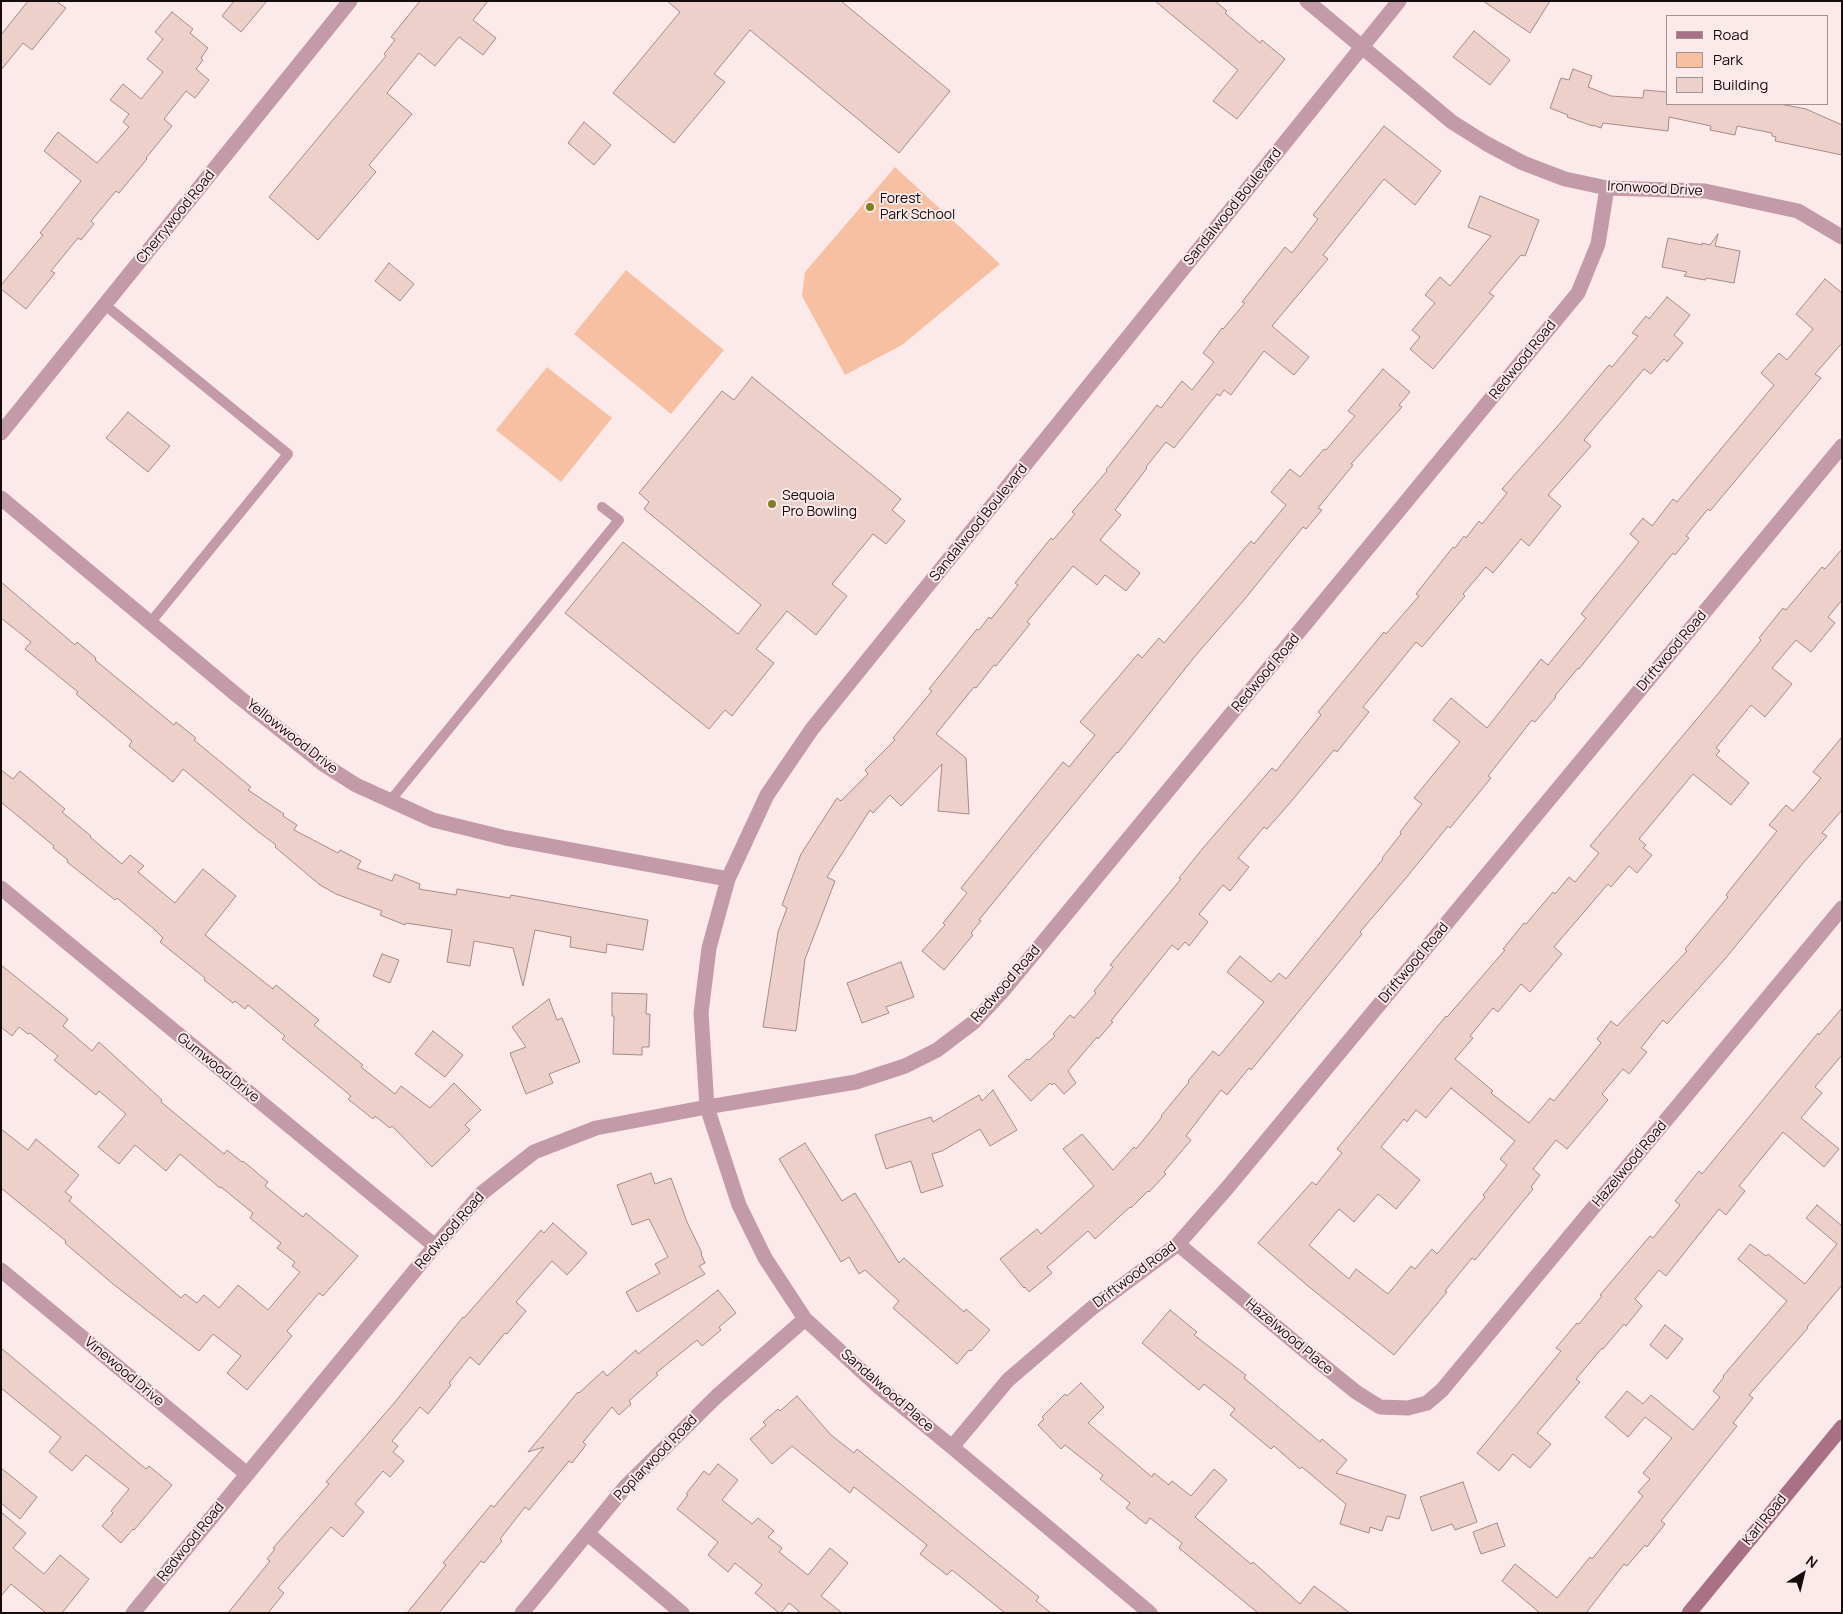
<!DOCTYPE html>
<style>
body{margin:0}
#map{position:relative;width:1843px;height:1614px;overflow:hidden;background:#fce9ea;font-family:Manrope,sans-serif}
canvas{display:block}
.frame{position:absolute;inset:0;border:2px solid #160c0d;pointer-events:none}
.legend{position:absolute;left:1666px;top:15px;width:162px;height:90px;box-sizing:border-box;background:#fce9ea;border:1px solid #a09192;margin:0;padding:6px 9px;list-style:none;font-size:15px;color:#160c0d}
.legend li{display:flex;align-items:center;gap:10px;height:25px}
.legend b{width:25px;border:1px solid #a09192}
.north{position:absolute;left:1778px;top:1549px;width:50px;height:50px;-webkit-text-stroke:4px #fce9ea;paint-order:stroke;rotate:36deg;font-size:14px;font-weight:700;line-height:20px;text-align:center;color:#160c0d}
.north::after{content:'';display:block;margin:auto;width:18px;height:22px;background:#160c0d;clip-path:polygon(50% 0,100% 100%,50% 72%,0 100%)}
</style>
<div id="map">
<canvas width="1843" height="1614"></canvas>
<div class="frame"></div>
<ul class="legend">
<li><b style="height:6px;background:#a97186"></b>Road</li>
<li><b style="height:14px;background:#f7c0a2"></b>Park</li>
<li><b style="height:14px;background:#edd0ca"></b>Building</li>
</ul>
<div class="north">N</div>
</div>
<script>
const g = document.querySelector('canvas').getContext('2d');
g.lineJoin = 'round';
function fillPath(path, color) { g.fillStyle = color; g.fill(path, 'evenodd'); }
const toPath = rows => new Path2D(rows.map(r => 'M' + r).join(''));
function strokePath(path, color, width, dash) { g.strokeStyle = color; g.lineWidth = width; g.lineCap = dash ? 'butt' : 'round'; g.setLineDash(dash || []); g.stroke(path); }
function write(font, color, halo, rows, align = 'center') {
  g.font = font + ' Manrope,sans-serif'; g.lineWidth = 4; g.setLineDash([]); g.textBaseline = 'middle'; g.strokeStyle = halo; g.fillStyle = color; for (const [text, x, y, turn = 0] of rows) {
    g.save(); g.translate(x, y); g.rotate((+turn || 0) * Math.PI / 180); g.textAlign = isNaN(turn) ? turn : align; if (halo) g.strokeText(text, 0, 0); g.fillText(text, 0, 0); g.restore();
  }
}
fillPath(toPath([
 [895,167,1000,264,902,345,845,375,802,296,805,272],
 [626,270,724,350,671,414,574,334],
 [547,367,612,418,561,482,496,430]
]), '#f7c0a2');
const building = toPath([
 [28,1,56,1,66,8,32,50,23,43,1,70,1,35,28,1],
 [234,1,267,1,241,32,222,16,234,1],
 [420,1,488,1,473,20,496,38,483,55,459,37,435,66,419,53,387,93,412,114,369,165,376,172,318,240,269,197,386,56,384,54,395,40,391,37,420,1],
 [667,1,841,1,950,91,899,153,750,30,714,74,725,82,674,143,613,93,680,12,667,1],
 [1155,1,1215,1,1227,11,1225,13,1260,43,1262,40,1285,59,1237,119,1213,101,1238,70,1155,1],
 [1483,1,1550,1,1530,33,1483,1],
 [172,12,193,29,190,33,208,48,201,58,203,60,196,69,209,80,195,98,186,91,164,119,172,126,146,158,147,159,119,193,116,191,91,221,94,224,81,240,78,238,51,271,55,273,26,309,1,289,1,285,43,235,40,233,81,181,44,151,58,132,97,163,106,153,129,127,123,122,129,114,110,100,123,84,141,99,163,72,147,59,163,39,155,32,172,12],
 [1474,31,1510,60,1490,85,1453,57,1474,31],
 [1573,69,1592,76,1588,87,1611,96,1643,98,1644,90,1667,92,1667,104,1780,104,1806,109,1842,125,1842,155,1775,141,1776,137,1772,136,1772,133,1737,126,1735,135,1710,130,1711,126,1669,117,1668,131,1603,123,1601,128,1593,125,1593,126,1567,117,1568,115,1550,108,1561,78,1569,80,1573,69],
 [584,122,611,145,594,165,568,143,584,122],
 [1384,126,1441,171,1415,205,1384,179,1323,255,1328,259,1272,326,1309,357,1294,375,1264,351,1231,395,1224,390,1220,396,1217,394,1174,448,1166,442,1146,467,1147,468,1115,510,1121,515,1100,540,1140,573,1126,591,1105,575,1097,585,1073,566,1027,622,1030,624,996,666,994,665,976,688,974,687,936,734,966,758,969,814,938,811,942,764,901,806,890,795,873,813,870,810,827,877,835,881,805,959,796,1031,763,1027,778,932,787,908,782,905,801,854,837,798,841,801,868,774,865,770,895,740,893,738,932,691,929,689,977,629,979,630,989,617,991,619,1018,585,1015,583,1051,538,1053,540,1075,514,1072,512,1107,471,1106,470,1157,405,1161,408,1182,381,1192,390,1214,362,1203,353,1222,328,1223,329,1245,303,1242,302,1285,247,1292,253,1318,219,1313,215,1384,126],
 [1480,196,1539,220,1525,256,1521,255,1489,293,1494,296,1433,369,1410,349,1420,337,1412,330,1435,303,1425,295,1440,277,1450,286,1491,236,1468,227,1480,196],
 [1718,234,1715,246,1740,251,1734,283,1706,278,1705,280,1684,276,1687,272,1662,267,1668,238,1702,245,1702,243,1710,245,1718,234],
 [389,263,414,284,400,301,375,281,389,263],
 [1825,279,1842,293,1842,343,1815,374,1821,378,1710,511,1708,509,1686,536,1689,538,1675,555,1673,553,1579,669,1578,668,1555,696,1556,697,1535,722,1532,720,1488,776,1491,778,1450,828,1448,826,1406,878,1360,932,1362,934,1251,1070,1249,1068,1227,1095,1221,1090,1186,1136,1191,1140,1164,1172,1166,1174,1149,1192,1148,1191,1131,1208,1130,1207,1095,1239,1088,1231,1047,1267,1052,1273,1029,1292,1025,1287,1024,1288,1000,1259,1037,1229,1041,1234,1094,1186,1063,1149,1082,1134,1113,1170,1134,1147,1136,1149,1162,1117,1161,1116,1189,1082,1188,1081,1213,1051,1219,1056,1264,1002,1227,972,1240,956,1271,982,1279,973,1286,979,1383,859,1382,858,1401,834,1400,832,1422,804,1414,798,1460,742,1433,720,1451,698,1487,728,1541,659,1548,665,1586,618,1581,614,1639,542,1630,534,1643,518,1652,526,1673,499,1677,502,1774,385,1761,373,1779,353,1787,360,1813,329,1796,314,1825,279],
 [1667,297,1690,315,1674,335,1683,343,1667,362,1664,359,1651,374,1644,369,1584,440,1591,446,1548,495,1561,506,1529,546,1521,539,1493,573,1486,567,1463,594,1465,596,1422,647,1416,642,1363,707,1369,712,1337,752,1334,750,1289,804,1267,829,1264,827,1238,858,1249,867,1230,891,1223,885,1199,914,1208,922,1189,946,1185,942,1178,950,1172,945,1111,1021,1113,1022,1098,1039,1097,1037,1068,1071,1076,1083,1064,1094,1054,1083,1052,1085,1050,1083,1031,1101,1008,1076,1027,1059,1029,1060,1055,1036,1053,1034,1070,1015,1074,1018,1096,993,1094,991,1113,967,1110,965,1181,879,1179,878,1203,848,1272,768,1276,771,1321,715,1318,712,1384,632,1386,634,1419,596,1416,594,1453,547,1455,548,1464,536,1466,538,1479,521,1482,524,1507,493,1502,489,1562,421,1609,365,1612,367,1638,336,1632,333,1646,316,1649,319,1667,297],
 [1383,369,1410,392,1399,405,1402,407,1351,464,1353,465,1318,508,1322,510,1306,529,1303,527,1244,600,1196,655,1118,753,1117,752,1022,867,979,920,981,921,971,933,973,935,944,970,922,951,945,925,943,923,967,893,961,888,1063,762,1069,767,1095,735,1080,722,1138,654,1142,658,1159,638,1164,643,1251,541,1254,544,1286,505,1271,492,1290,469,1300,477,1324,449,1326,450,1355,416,1348,411,1383,369],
 [752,377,901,499,892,510,905,521,886,544,873,534,832,584,847,596,816,635,787,611,756,649,774,663,732,716,725,710,709,729,565,613,623,542,738,634,761,605,644,509,649,502,639,493,722,391,734,400,752,377],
 [128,412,170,446,148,472,106,438,128,412],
 [1842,549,1842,600,1828,617,1835,623,1811,652,1796,640,1772,668,1792,684,1765,717,1751,705,1716,748,1720,751,1716,755,1749,783,1731,805,1693,774,1639,839,1646,845,1643,848,1652,855,1637,873,1629,866,1611,887,1608,884,1554,947,1562,954,1530,992,1521,984,1498,1012,1493,1008,1470,1036,1473,1038,1455,1059,1493,1091,1491,1093,1529,1123,1550,1098,1554,1101,1601,1043,1597,1039,1611,1021,1617,1026,1687,951,1685,949,1728,897,1726,895,1729,891,1777,831,1769,825,1786,805,1793,811,1821,778,1813,772,1842,737,1842,810,1822,833,1827,836,1804,862,1725,959,1667,1024,1663,1020,1641,1048,1647,1052,1629,1074,1623,1069,1602,1094,1608,1100,1567,1149,1556,1140,1533,1169,1540,1175,1531,1187,1533,1189,1475,1260,1472,1258,1445,1291,1447,1292,1394,1355,1308,1286,1258,1243,1312,1182,1316,1185,1342,1153,1337,1149,1446,1016,1447,1017,1505,950,1503,949,1524,923,1526,924,1553,892,1555,894,1569,877,1575,882,1599,853,1590,846,1717,695,1761,640,1759,638,1783,608,1786,610,1822,567,1825,569,1842,549],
 [1451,1088,1515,1141,1500,1159,1507,1165,1483,1195,1485,1197,1437,1254,1432,1249,1415,1269,1411,1266,1388,1294,1356,1269,1349,1279,1309,1245,1339,1209,1354,1222,1378,1194,1396,1209,1420,1180,1381,1147,1404,1119,1407,1122,1416,1110,1426,1118,1451,1088],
 [1,582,75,645,77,642,96,658,95,660,174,725,176,722,196,738,194,740,251,787,248,790,284,814,283,816,297,825,294,830,338,853,340,850,361,861,357,868,392,881,395,874,420,884,419,889,456,895,457,889,510,898,511,895,648,920,643,950,607,944,606,953,570,947,571,937,535,930,523,986,513,948,474,941,470,966,447,962,452,930,406,923,405,925,380,915,382,911,336,894,320,885,275,847,276,845,256,830,183,769,173,782,129,746,132,741,76,694,78,692,25,649,31,642,1,618,1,582],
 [1,770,13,779,20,771,65,809,62,812,91,836,90,837,122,864,130,855,144,866,138,872,175,903,203,869,236,896,205,935,273,989,276,985,319,1020,314,1025,363,1065,361,1067,395,1094,401,1086,430,1108,454,1083,481,1110,465,1125,470,1130,432,1167,392,1126,390,1128,375,1116,373,1119,348,1099,351,1096,282,1039,285,1036,248,1005,245,1009,235,1001,233,1003,204,980,205,978,160,942,163,938,154,929,117,898,115,900,67,862,68,860,53,848,54,846,1,802,1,770],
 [382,954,399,960,390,983,373,976,382,954],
 [901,962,914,997,886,1007,889,1013,862,1023,847,983,901,962],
 [1,965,68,1019,63,1026,92,1051,99,1042,162,1100,161,1102,224,1154,227,1150,242,1162,243,1161,268,1182,265,1186,303,1217,306,1213,358,1256,323,1296,319,1293,287,1331,292,1336,247,1390,227,1373,241,1356,213,1334,199,1351,113,1284,65,1243,66,1241,1,1188,1,1129,28,1150,36,1139,79,1175,65,1192,72,1197,69,1201,181,1298,185,1294,197,1303,204,1295,219,1308,238,1285,268,1310,300,1272,292,1266,295,1262,277,1248,281,1243,250,1218,253,1213,221,1187,220,1188,180,1154,166,1171,135,1145,119,1164,98,1147,126,1114,99,1091,96,1095,54,1060,58,1056,30,1033,28,1034,19,1027,12,1036,1,1027,1,965],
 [612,993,647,994,646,1014,650,1014,649,1047,642,1047,642,1055,613,1054,614,1016,612,1016,612,993],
 [549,999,557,1020,562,1018,580,1062,549,1074,553,1083,526,1094,510,1053,526,1047,512,1027,549,999],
 [1842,1008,1842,1055,1815,1087,1822,1093,1801,1118,1839,1149,1824,1167,1783,1132,1739,1186,1745,1191,1726,1215,1719,1209,1666,1276,1659,1270,1635,1299,1642,1306,1626,1326,1624,1324,1603,1349,1602,1348,1576,1379,1580,1382,1537,1433,1551,1444,1530,1468,1513,1454,1499,1471,1477,1453,1561,1351,1556,1348,1577,1323,1579,1324,1602,1296,1600,1295,1650,1236,1653,1238,1680,1205,1675,1201,1699,1171,1702,1174,1818,1033,1819,1035,1842,1008],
 [433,1031,463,1055,445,1077,415,1054,433,1031],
 [993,1090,1017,1130,990,1146,980,1129,942,1151,932,1154,943,1186,921,1193,911,1161,886,1169,875,1135,931,1117,933,1122,979,1095,982,1101,993,1090],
 [805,1143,842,1201,855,1193,899,1263,904,1258,964,1312,966,1309,990,1330,971,1351,969,1350,957,1364,893,1308,899,1301,865,1270,859,1274,849,1257,841,1262,779,1159,805,1143],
 [651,1173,655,1184,671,1178,687,1222,702,1253,701,1254,705,1263,699,1266,705,1274,637,1312,626,1292,660,1273,655,1264,668,1257,649,1219,632,1225,617,1185,651,1173],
 [1817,1205,1842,1226,1842,1285,1807,1327,1808,1328,1749,1395,1753,1398,1733,1423,1737,1426,1661,1521,1665,1524,1647,1547,1645,1545,1627,1566,1624,1564,1586,1613,1540,1613,1502,1581,1515,1564,1557,1598,1590,1557,1592,1559,1643,1496,1638,1492,1650,1479,1643,1473,1672,1438,1645,1417,1628,1437,1605,1417,1627,1391,1643,1404,1651,1395,1693,1430,1720,1397,1713,1391,1724,1377,1723,1376,1787,1301,1738,1259,1750,1244,1766,1256,1768,1254,1805,1284,1837,1244,1806,1218,1817,1205],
 [553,1223,587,1253,567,1275,552,1261,516,1302,526,1311,507,1334,505,1333,479,1365,470,1357,449,1383,451,1385,428,1414,420,1407,392,1441,398,1446,393,1452,404,1461,390,1477,383,1471,355,1504,364,1512,343,1537,331,1527,278,1588,284,1593,268,1613,228,1613,270,1561,267,1559,275,1549,273,1548,329,1484,326,1482,395,1402,463,1317,464,1318,541,1230,544,1233,553,1223],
 [718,1290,736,1313,719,1327,721,1330,702,1346,697,1340,656,1373,658,1375,629,1401,631,1404,619,1415,612,1407,583,1442,586,1445,572,1463,569,1461,529,1510,525,1507,500,1539,502,1541,484,1563,481,1561,439,1613,407,1613,446,1565,443,1563,491,1505,494,1507,544,1447,528,1452,578,1392,579,1393,603,1371,607,1376,636,1350,638,1354,718,1290],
 [1170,1310,1197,1332,1194,1335,1246,1375,1244,1378,1320,1442,1322,1439,1347,1460,1336,1473,1406,1495,1399,1519,1387,1516,1382,1531,1370,1527,1369,1533,1340,1524,1346,1504,1302,1467,1300,1469,1274,1446,1271,1449,1230,1415,1235,1409,1204,1384,1199,1390,1142,1343,1170,1310],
 [1665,1325,1683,1339,1667,1359,1650,1345,1665,1325],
 [1,1348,146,1469,149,1466,172,1485,134,1530,133,1529,121,1543,102,1526,113,1513,111,1511,129,1489,86,1455,72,1471,49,1452,61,1437,1,1388,1,1348],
 [1081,1383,1104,1407,1088,1423,1152,1477,1154,1473,1169,1485,1172,1481,1191,1496,1214,1469,1227,1480,1195,1517,1251,1564,1253,1562,1300,1604,1314,1586,1350,1613,1258,1613,1179,1548,1182,1543,1150,1518,1146,1524,1126,1508,1130,1503,1100,1479,1103,1475,1065,1445,1061,1449,1038,1425,1044,1419,1042,1417,1065,1394,1067,1396,1081,1383],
 [797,1396,831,1435,854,1453,857,1449,924,1503,1039,1597,1036,1601,1051,1613,1005,1613,952,1570,947,1575,920,1554,927,1545,854,1487,850,1493,792,1446,772,1464,750,1439,766,1425,763,1422,778,1409,780,1411,797,1396],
 [718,1464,738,1480,722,1500,752,1524,758,1518,774,1531,768,1537,782,1548,779,1552,808,1575,830,1548,848,1563,821,1596,842,1613,801,1613,789,1603,781,1613,779,1613,755,1593,762,1585,735,1563,728,1572,708,1555,718,1542,677,1509,688,1495,686,1494,704,1471,709,1475,718,1464],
 [1,1468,37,1497,20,1519,1,1503,1,1468],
 [1463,1482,1477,1522,1455,1530,1452,1524,1432,1531,1420,1497,1463,1482],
 [1,1512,26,1533,13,1548,44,1574,60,1555,89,1579,62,1613,46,1613,11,1584,1,1596,1,1512],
 [1497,1523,1505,1546,1481,1554,1473,1532,1497,1523]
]);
fillPath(building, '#edd0ca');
strokePath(building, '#a68b85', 1);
strokePath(toPath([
 [105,305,288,454,150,623],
 [390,801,619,520,602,507]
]), '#c29aa8', 10);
strokePath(toPath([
 [1307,1,1452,122,1487,144,1523,163,1565,179,1607,188,1705,191,1798,211,1842,237],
 [1,433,350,1],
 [1,498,239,697,323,764,356,785,433,820,506,838,728,879],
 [1,888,435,1246],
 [1178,1244,1298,1345,1356,1392,1380,1407,1408,1408,1427,1403,1442,1390,1842,908],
 [1,1270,247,1474],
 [952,1447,1008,1380,1092,1308,1178,1244,1228,1187,1842,446],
 [588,1534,682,1613],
 [133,1613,435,1246,482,1193,534,1152,596,1128,707,1107,856,1082,905,1066,937,1050,974,1022,1002,992,1578,293,1598,244,1607,188],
 [522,1613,626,1486,717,1396,805,1319],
 [1150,1613,952,1447,880,1388,805,1319,765,1258,739,1205,707,1107,701,1013,709,948,728,879,767,795,812,729,1399,1]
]), '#c29aa8', 15);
strokePath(toPath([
 [1689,1613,1842,1427]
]), '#a97186', 15);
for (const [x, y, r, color] of [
 [870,207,5,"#837d24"],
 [772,504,5,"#837d24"]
]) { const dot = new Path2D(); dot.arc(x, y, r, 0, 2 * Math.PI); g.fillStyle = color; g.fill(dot); strokePath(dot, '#fce9ea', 2); }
write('14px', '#160c0d', '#fce9ea', [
 ["Ironwood Drive",1655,189,3],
 ["Sandalwood Boulevard",1233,207,-51],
 ["Cherrywood Road",176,217,-51],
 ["Redwood Road",1523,360,-51],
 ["Sandalwood Boulevard",979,523,-51],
 ["Driftwood Road",1672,651,-50],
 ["Redwood Road",1266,673,-50],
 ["Yellowwood Drive",292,737,38],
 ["Driftwood Road",1414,963,-50],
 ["Redwood Road",1006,984,-49],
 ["Gumwood Drive",218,1068,39],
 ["Hazelwood Road",1630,1164,-50],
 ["Redwood Road",450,1231,-49],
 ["Driftwood Road",1135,1275,-37],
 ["Hazelwood Place",1289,1337,40],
 ["Vinewood Drive",124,1372,40],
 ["Sandalwood Place",887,1391,41],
 ["Poplarwood Road",656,1458,-46],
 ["Karl Road",1765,1520,-51],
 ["Redwood Road",191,1542,-51]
]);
write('14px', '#160c0d', '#fce9ea', [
 ["Forest",880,199],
 ["Park School",880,215],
 ["Sequoia",782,496],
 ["Pro Bowling",782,512]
], 'left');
</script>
